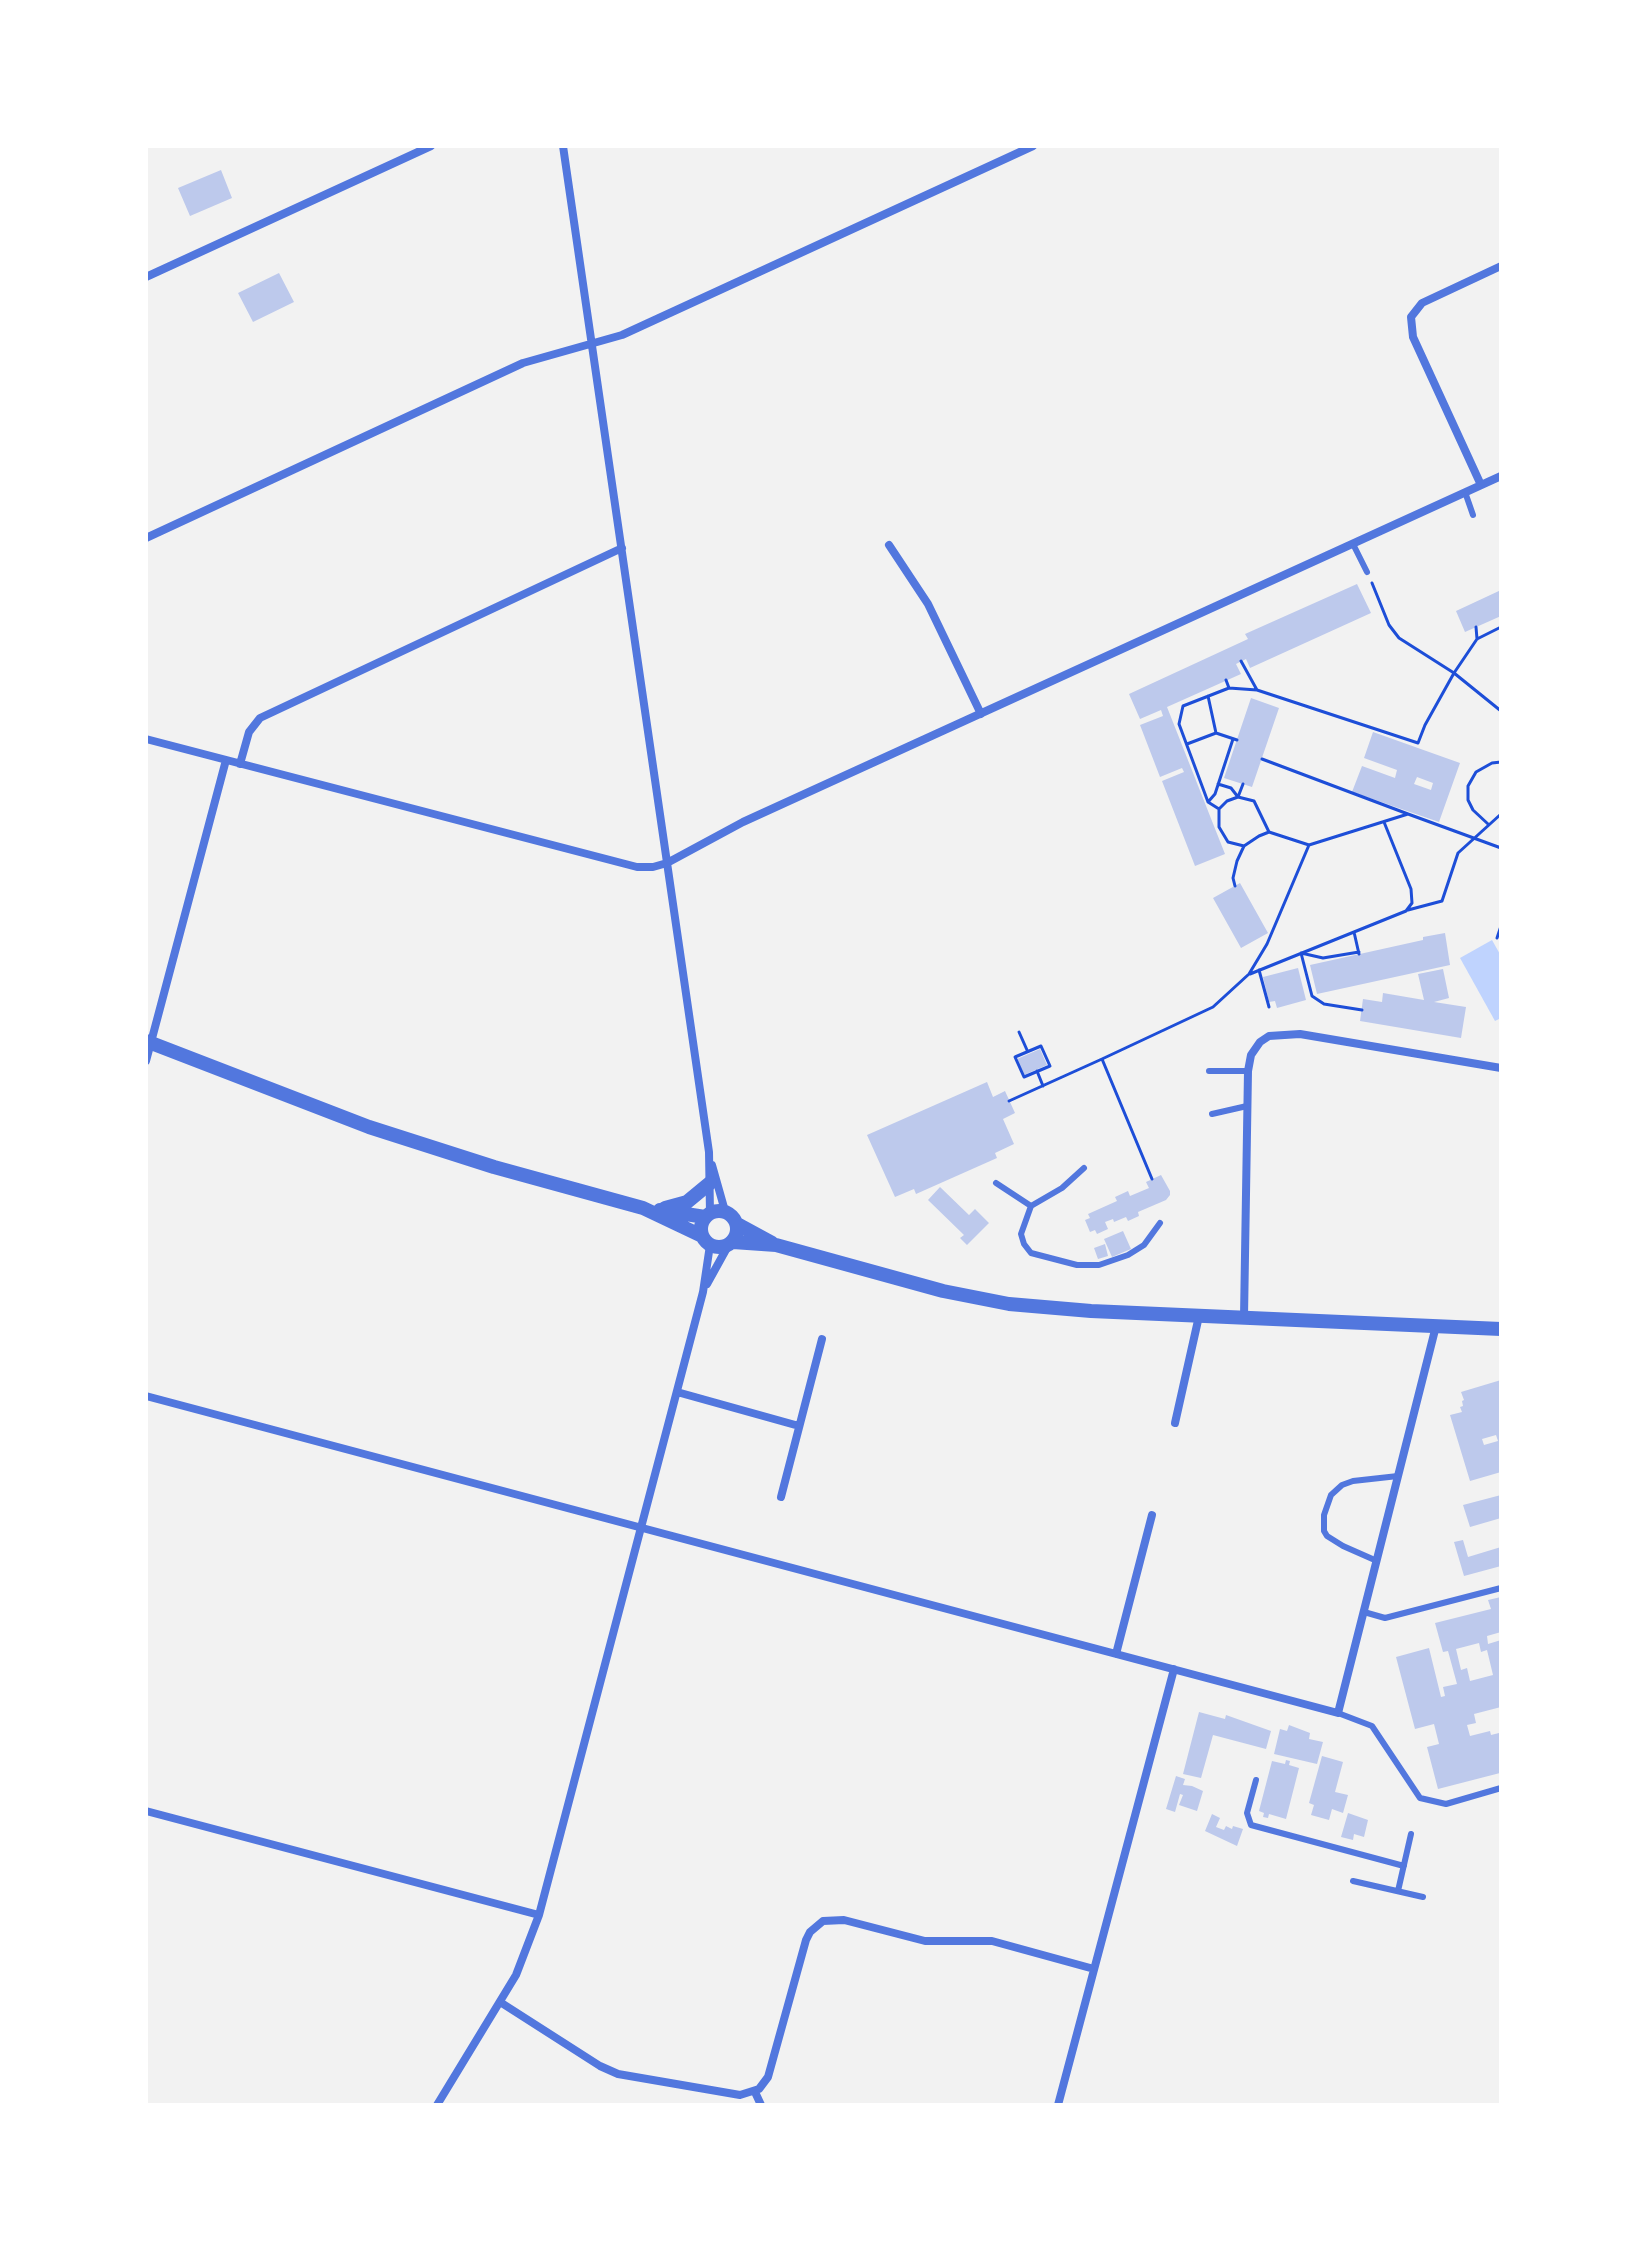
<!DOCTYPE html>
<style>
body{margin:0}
#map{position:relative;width:1647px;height:2251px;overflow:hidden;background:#f2f2f2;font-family:Lato,sans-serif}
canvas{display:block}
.frame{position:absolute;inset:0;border:148px solid #fff;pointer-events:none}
</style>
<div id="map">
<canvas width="1647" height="2251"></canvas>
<div class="frame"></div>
</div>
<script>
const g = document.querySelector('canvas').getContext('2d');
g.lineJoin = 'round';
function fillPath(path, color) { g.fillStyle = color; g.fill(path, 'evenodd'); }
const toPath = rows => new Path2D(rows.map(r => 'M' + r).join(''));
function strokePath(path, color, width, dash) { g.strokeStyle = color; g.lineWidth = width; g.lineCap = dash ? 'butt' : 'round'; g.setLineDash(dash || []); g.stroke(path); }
fillPath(toPath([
 [1492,940,1501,956,1501,1018,1495,1021,1460,958]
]), '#bfd3fe');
fillPath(toPath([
 [221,170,232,198,190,216,178,188],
 [279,273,294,302,253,322,238,293],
 [1357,584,1371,613,1250,668,1246,659,1236,664,1241,674,1167,707,1225,854,1195,866,1162,781,1184,772,1182,768,1160,777,1140,725,1163,716,1161,710,1140,719,1129,694,1248,639,1245,634],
 [1501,590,1501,616,1465,632,1456,611],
 [1251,698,1279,708,1252,787,1224,778],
 [1373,732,1460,763,1439,822,1352,792,1362,766,1395,778,1397,770,1364,758],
 [1417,777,1433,783,1431,790,1414,784],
 [1240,883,1268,933,1241,948,1213,898],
 [1445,933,1450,965,1317,994,1310,965,1423,940,1423,937],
 [1298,968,1306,1000,1277,1008,1275,1001,1269,1002,1263,977],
 [1443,969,1449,998,1434,1002,1466,1007,1461,1038,1360,1021,1363,999,1382,1002,1383,993,1424,1000,1418,974],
 [1040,1049,1047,1065,1024,1075,1017,1059],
 [987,1082,993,1097,1005,1091,1015,1113,1003,1119,1014,1144,995,1153,997,1158,916,1194,914,1189,895,1197,867,1135],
 [1161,1175,1170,1191,1170,1195,1166,1200,1138,1212,1139,1216,1128,1221,1126,1217,1114,1222,1113,1219,1105,1222,1108,1229,1097,1234,1095,1230,1090,1232,1085,1220,1090,1218,1088,1214,1117,1201,1115,1197,1128,1191,1130,1196,1149,1188,1146,1182],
 [940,1187,969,1215,975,1209,989,1223,967,1245,960,1238,964,1235,928,1200],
 [1123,1231,1131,1249,1112,1257,1104,1239],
 [1105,1244,1108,1256,1098,1259,1094,1248],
 [1501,1380,1501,1472,1470,1481,1450,1415,1462,1412,1460,1407,1463,1406,1462,1401,1464,1400,1461,1392],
 [1496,1435,1498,1441,1484,1445,1482,1439],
 [1501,1495,1501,1518,1470,1527,1463,1505],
 [1463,1540,1468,1557,1501,1547,1501,1566,1464,1576,1454,1542],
 [1501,1597,1501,1632,1487,1636,1488,1644,1501,1640,1501,1707,1474,1714,1476,1723,1467,1725,1470,1736,1490,1731,1491,1735,1499,1733,1500,1773,1438,1789,1427,1747,1439,1744,1434,1724,1415,1729,1396,1657,1429,1648,1441,1697,1445,1696,1443,1687,1457,1684,1448,1651,1443,1652,1435,1623,1491,1609,1488,1600],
 [1479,1643,1481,1652,1487,1650,1493,1675,1470,1681,1467,1668,1461,1670,1456,1649],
 [1199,1712,1225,1719,1226,1715,1271,1731,1266,1749,1213,1735,1201,1778,1183,1774],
 [1289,1725,1310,1733,1309,1739,1323,1742,1317,1764,1274,1754,1280,1729,1287,1731],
 [1322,1756,1343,1762,1335,1792,1348,1795,1343,1813,1332,1809,1329,1820,1311,1815,1314,1805,1309,1803],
 [1286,1760,1290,1761,1289,1765,1299,1768,1286,1819,1269,1814,1268,1818,1263,1817,1264,1813,1259,1811,1272,1761,1285,1764],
 [1176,1776,1185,1779,1183,1785,1192,1786,1203,1791,1197,1811,1179,1805,1183,1795,1180,1794,1175,1812,1166,1809],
 [1348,1813,1368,1820,1364,1837,1354,1834,1353,1840,1341,1837],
 [1212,1814,1220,1818,1216,1827,1224,1830,1226,1826,1232,1829,1233,1826,1243,1829,1237,1846,1205,1831]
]), '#bdc9ec');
strokePath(toPath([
 [1476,627,1477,639],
 [1501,627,1477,639,1454,673,1501,711],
 [1241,661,1257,690,1418,743,1425,725,1454,673,1399,638,1389,625,1372,583],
 [1226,680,1229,688,1257,690],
 [1208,696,1216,733,1237,740],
 [1187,744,1216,733],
 [1218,784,1231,788,1238,797,1243,784],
 [1208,802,1215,794,1233,739],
 [1219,809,1208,802,1179,724,1183,706,1229,688],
 [1408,814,1501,848],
 [1488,824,1473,810,1468,800,1468,786,1476,772,1492,763,1501,762],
 [1244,846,1228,842,1219,827,1219,809,1227,801,1238,797,1254,801,1269,832],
 [1235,886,1233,878,1237,861,1244,846,1259,836,1269,832,1309,845],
 [1408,910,1442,901,1458,853,1501,814],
 [1354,932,1359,954],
 [1497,938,1501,926],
 [1359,952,1323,958,1301,953,1312,996,1324,1004,1362,1010],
 [1259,970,1269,1007],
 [1250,974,1406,911,1412,903,1411,889,1384,822],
 [1019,1032,1027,1050],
 [1041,1046,1050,1066,1024,1077,1015,1057,1041,1046],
 [1102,1059,1213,1007,1249,974,1267,944,1309,845,1408,814,1262,759],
 [1037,1071,1043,1086],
 [1009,1101,1102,1059,1152,1179]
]), '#1d4ed8', 3);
strokePath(toPath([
 [1465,492,1473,515],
 [1353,544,1367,572],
 [1209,1071,1248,1071],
 [1212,1114,1247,1106],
 [1084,1168,1062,1188,1031,1206,1021,1234,1024,1244,1031,1253,1077,1265,1099,1265,1128,1255,1144,1245,1160,1223],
 [996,1183,1031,1206],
 [1377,1561,1343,1546,1327,1536,1324,1531,1324,1515,1331,1495,1342,1485,1353,1481,1398,1476],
 [1364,1612,1385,1618,1501,1588],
 [1338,1713,1372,1726,1420,1798,1446,1804,1501,1788],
 [1256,1780,1247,1813,1251,1825,1404,1866],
 [1353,1881,1423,1897],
 [1398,1891,1411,1834]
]), '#5277de', 6);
strokePath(toPath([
 [563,146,709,1152,710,1213],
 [146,277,431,146],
 [1481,485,1413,337,1411,317,1422,303,1501,266],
 [146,538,523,363,622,335,1033,146],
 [889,545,928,604,981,714],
 [146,739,637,867,653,867,667,863,743,822,1501,476],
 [240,764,249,732,260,718,622,548],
 [146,1061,226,760],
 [712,1165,725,1211],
 [707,1284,728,1246],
 [1244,1317,1248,1071,1251,1055,1260,1042,1269,1036,1300,1034,1501,1068],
 [677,1392,799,1426],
 [146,1396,1338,1713,1436,1326],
 [1175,1423,1199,1316],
 [781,1497,822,1339],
 [1116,1654,1152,1515],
 [146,1811,539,1915],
 [500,2002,600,2066,618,2074,740,2095,759,2089,768,2077,806,1940,810,1932,823,1921,844,1920,925,1941,992,1941,1094,1969],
 [755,2092,761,2105],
 [437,2105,516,1975,539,1915,703,1292,710,1245],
 [1058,2105,1174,1669]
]), '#5277de', 8);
strokePath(toPath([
 [146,1041,369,1127,494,1167,643,1208,702,1236],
 [665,1208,687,1202,710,1183],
 [660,1210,705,1217],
 '701 1229a18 18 0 1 1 36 0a18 18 0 1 1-36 0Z',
 [737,1224,772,1243],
 [733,1242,776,1245,943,1291,1009,1304,1091,1311,1501,1329]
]), '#5277de', 14);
</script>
